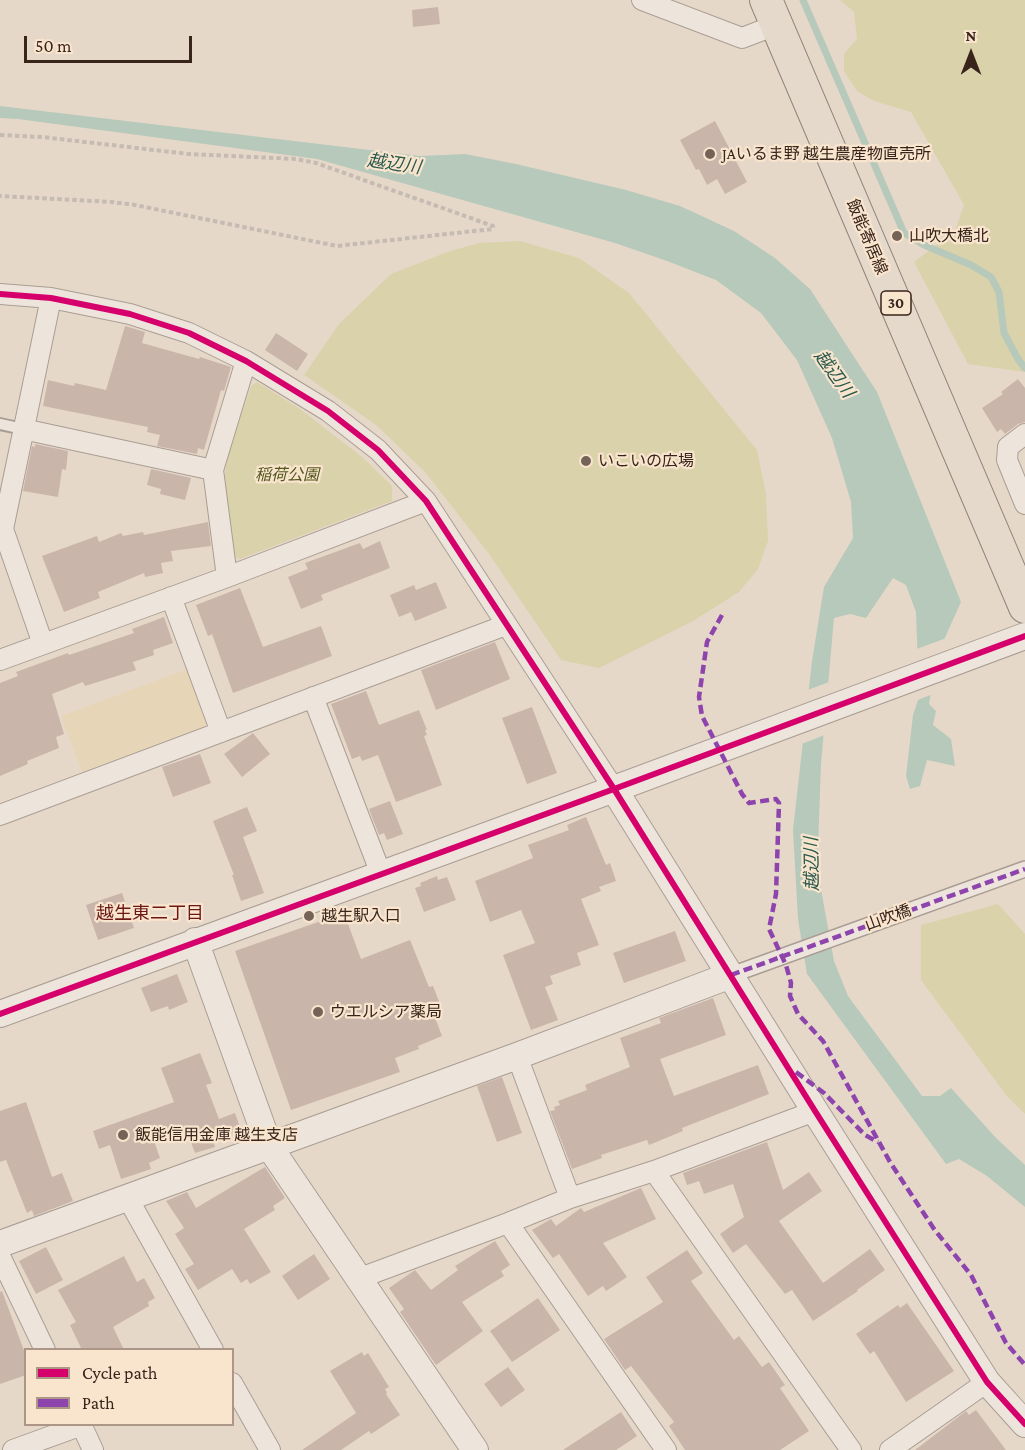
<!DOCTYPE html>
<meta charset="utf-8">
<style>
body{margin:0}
#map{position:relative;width:1025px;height:1450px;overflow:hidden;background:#e6d8c9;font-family:"Crimson Pro",serif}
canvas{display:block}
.legend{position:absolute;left:24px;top:1348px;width:210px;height:78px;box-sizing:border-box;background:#f9e4cd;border:2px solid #ac9786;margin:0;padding:8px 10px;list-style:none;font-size:18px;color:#39241b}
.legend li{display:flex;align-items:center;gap:12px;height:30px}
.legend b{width:30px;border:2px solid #ac9786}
.north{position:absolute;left:941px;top:24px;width:60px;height:60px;-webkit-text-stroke:4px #f9e4cd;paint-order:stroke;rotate:0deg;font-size:16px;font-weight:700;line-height:24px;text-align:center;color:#39241b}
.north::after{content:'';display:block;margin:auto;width:21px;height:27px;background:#39241b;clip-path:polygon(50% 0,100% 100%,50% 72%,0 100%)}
.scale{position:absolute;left:24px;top:36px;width:168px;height:27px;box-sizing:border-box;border:3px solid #39241b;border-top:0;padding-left:8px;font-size:18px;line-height:21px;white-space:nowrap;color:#39241b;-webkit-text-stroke:4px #f9e4cd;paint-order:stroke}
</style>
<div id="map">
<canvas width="1025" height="1450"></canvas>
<ul class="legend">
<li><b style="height:8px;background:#d6006c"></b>Cycle path</li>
<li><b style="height:8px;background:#8e44ad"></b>Path</li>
</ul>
<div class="north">N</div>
<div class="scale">50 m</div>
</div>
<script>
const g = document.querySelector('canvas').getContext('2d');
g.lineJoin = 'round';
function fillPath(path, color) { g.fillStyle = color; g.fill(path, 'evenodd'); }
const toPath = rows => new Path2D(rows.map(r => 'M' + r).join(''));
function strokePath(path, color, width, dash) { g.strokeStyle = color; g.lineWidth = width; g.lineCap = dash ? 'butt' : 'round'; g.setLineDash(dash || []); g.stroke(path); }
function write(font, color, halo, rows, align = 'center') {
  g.font = font + ' "Crimson Pro","Noto Sans JP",serif'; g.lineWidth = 4.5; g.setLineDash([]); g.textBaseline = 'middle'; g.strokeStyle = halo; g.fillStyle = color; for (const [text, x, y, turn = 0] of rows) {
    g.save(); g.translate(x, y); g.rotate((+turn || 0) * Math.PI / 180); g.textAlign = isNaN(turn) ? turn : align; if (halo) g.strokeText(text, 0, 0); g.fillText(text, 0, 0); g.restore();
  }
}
fillPath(toPath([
 [188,669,206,724,202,728,82,772,61,716]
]), '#e7d5b7');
fillPath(toPath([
 [840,0,1025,0,1025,372,968,364,914,262,955,231,964,205,911,112,874,101,857,91,844,71,844,54,857,39,854,12],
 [520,241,579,258,629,293,757,450,766,494,768,541,758,569,739,592,693,621,599,668,561,660,489,554,425,472,376,425,304,375,339,324,391,274,450,251,480,243],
 [257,382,300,409,362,457,392,486,392,501,240,559,233,556,225,482,226,459,251,386],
 [998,904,1025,934,1025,1114,1006,1095,921,980,921,925]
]), '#dad2aa');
fillPath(toPath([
 [0,106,420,156,465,154,516,164,626,190,680,206,734,231,775,258,810,289,877,392,961,602,938,653,929,704,936,711,933,725,951,739,955,766,927,760,920,786,910,789,906,776,913,715,919,697,916,612,906,585,893,578,866,618,850,614,834,618,821,764,818,847,820,884,834,961,848,996,922,1096,940,1096,951,1088,996,1138,1025,1165,1025,1207,987,1176,959,1159,946,1164,807,974,798,919,793,830,812,661,824,587,853,538,851,502,832,438,797,360,761,313,716,280,667,261,615,243,317,159,18,119,0,118]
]), '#b6c9ba');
fillPath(toPath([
 [949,637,941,654,933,694,915,701,914,650],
 [832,681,827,734,799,745,805,691]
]), '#e6d8c9');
strokePath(toPath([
 [803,0,904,233,924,245,971,265,991,277,999,292,1004,333,1018,359,1025,368]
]), '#b6c9ba', 7);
fillPath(toPath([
 [438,7,440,24,413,27,412,10],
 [715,121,747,182,725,194,717,179,707,185,699,169,696,170,680,140],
 [125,326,145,332,142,343,199,359,200,357,231,367,224,391,221,390,204,450,198,448,197,454,157,446,160,435,147,432,148,427,43,406,48,380,74,386,75,383,106,390],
 [276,333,308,354,297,371,265,350],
 [1018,379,1025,388,1025,422,1018,424,1005,434,1001,429,997,432,982,408,1003,394,1001,392],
 [35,444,68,451,66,470,62,469,58,497,23,491,32,446,35,447],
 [151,469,191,478,185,500,160,494,161,489,147,485],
 [208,522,211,546,171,551,173,561,161,563,163,573,145,577,144,573,98,592,100,598,64,612,42,556,97,536,99,542,121,533,123,536,143,532,144,535],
 [380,541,390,568,321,595,323,600,301,609,288,577,308,569,305,563,360,543,363,549],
 [436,582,447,608,415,621,411,612,399,617,390,595,414,585,416,590],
 [240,588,263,647,321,626,332,656,233,693,212,634,208,636,196,605],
 [164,617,173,643,153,650,154,655,133,662,136,670,85,686,83,682,52,694,64,734,56,737,59,748,27,761,28,764,0,776,0,683,18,676,16,672,68,653,69,655,134,633,132,629],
 [495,642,510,679,436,710,421,670],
 [366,691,379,725,419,710,427,730,425,730,427,735,424,736,442,785,396,802,378,755,362,761,360,756,352,759,331,704],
 [532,707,557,773,527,784,502,718],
 [253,733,270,754,242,777,224,754],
 [200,754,211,783,173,797,162,767],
 [390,801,403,834,387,840,384,833,379,835,369,809],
 [247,807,257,831,243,837,264,893,241,901,232,875,234,875,213,821],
 [586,817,606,865,610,863,616,881,599,887,601,891,581,899,599,945,577,953,581,965,550,976,553,984,545,987,558,1020,531,1030,503,955,535,943,521,910,490,922,475,881,533,858,528,845,569,830,567,825],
 [437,876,438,880,447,877,456,900,424,912,415,888,421,886,420,883],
 [122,893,134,928,98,940,86,905],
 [344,913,361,959,410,940,429,987,433,986,440,1004,431,1007,442,1036,418,1046,419,1049,395,1058,400,1072,291,1110,235,951],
 [675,931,686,961,624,983,613,953],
 [177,974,188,1002,169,1010,168,1006,151,1012,141,988],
 [713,998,726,1035,660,1059,674,1096,758,1065,769,1094,682,1128,683,1131,649,1145,647,1140,601,1155,602,1158,572,1169,550,1111,555,1110,554,1107,560,1105,558,1101,587,1090,585,1085,630,1067,620,1038,661,1023,659,1018],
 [200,1053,212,1083,206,1085,219,1119,235,1113,241,1130,213,1141,215,1147,195,1153,186,1129,154,1141,160,1158,149,1163,151,1169,121,1179,110,1145,99,1149,93,1131,174,1102,161,1068],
 [502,1077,522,1133,497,1142,477,1086],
 [26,1102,52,1177,62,1173,73,1201,34,1216,32,1210,27,1213,6,1160,0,1162,0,1111],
 [767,1142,783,1190,809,1172,822,1191,779,1221,823,1283,870,1249,885,1270,857,1290,858,1291,813,1321,792,1290,785,1294,746,1244,733,1253,720,1234,744,1217,733,1184,704,1194,699,1181,687,1185,683,1173],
 [265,1167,285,1198,273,1206,275,1210,244,1229,271,1272,250,1284,247,1279,241,1283,232,1269,198,1290,185,1269,194,1264,175,1234,184,1228,166,1201,187,1192,196,1208],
 [641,1188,656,1219,603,1243,627,1277,606,1291,603,1286,588,1296,559,1254,553,1258,532,1230,551,1219,556,1226,581,1208,584,1212],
 [495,1241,510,1265,501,1271,504,1276,462,1302,483,1331,436,1365,400,1312,404,1309,389,1288,415,1270,431,1290,458,1270,455,1266],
 [46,1247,63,1280,36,1294,19,1261],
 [687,1250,703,1273,691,1281,734,1340,739,1336,762,1367,769,1362,785,1385,780,1388,809,1431,780,1450,685,1450,669,1426,674,1422,631,1366,625,1370,604,1339,663,1302,646,1277],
 [314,1254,330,1279,298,1300,282,1276],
 [124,1256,137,1282,144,1278,155,1298,148,1302,149,1306,113,1327,124,1350,82,1350,70,1325,76,1322,58,1290],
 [2,1291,26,1356,26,1375,0,1384,0,1292],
 [538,1298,560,1330,512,1362,490,1331],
 [907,1303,954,1371,906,1402,874,1351,870,1354,856,1334,898,1305,900,1308],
 [362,1352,364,1356,368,1353,389,1387,385,1389,387,1393,386,1394,400,1415,371,1434,369,1431,341,1450,302,1450,356,1413,330,1371],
 [508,1367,525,1390,501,1407,484,1384],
 [976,1410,1006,1450,915,1450,966,1411,969,1415],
 [621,1412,637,1436,616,1450,563,1450]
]), '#cab5aa');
const service = toPath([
 [0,424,23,429]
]);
const pedestrian = toPath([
 [731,975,1025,869]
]);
const minor = toPath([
 [642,0,742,38,776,25],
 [0,294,51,298,130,314,189,333,246,361,328,411,378,450,426,501,614,789],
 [23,429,213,470,246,361],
 [1025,434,1008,447,1007,460,1025,504],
 [213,470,227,577],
 [171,597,221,732],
 [43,644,3,529,51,298],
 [0,660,227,577,426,501],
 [313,697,381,874],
 [0,815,506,625],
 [517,1056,570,1198],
 [654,1171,851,1450],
 [127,1197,213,1350],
 [508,1223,666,1450],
 [0,1256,45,1350],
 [360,1278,508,1223,570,1198,654,1171,815,1111],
 [232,1383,270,1450],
 [81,1424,93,1450],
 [13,1450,82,1425],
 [890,1450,987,1382]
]);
const tertiary = toPath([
 [614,789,815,1111,987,1382,1025,1424],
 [195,941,269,1146,475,1450],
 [0,1014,614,789,1025,636],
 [0,1244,517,1056,731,975]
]);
const primary = toPath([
 [766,0,1025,607]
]);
strokePath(service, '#aa9d93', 14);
strokePath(pedestrian, '#aa9d93', 18);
strokePath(minor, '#aa9d93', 22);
strokePath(tertiary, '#aa9d93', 28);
strokePath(primary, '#908379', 34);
strokePath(toPath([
 [0,135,42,137,189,154,296,159,316,163,493,226,493,229,337,246,135,205,112,202,0,196]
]), '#c5bbb3', 4, [4.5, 3]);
strokePath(service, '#ede5dc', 10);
strokePath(pedestrian, '#ede5dc', 15);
strokePath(minor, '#ede5dc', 20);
strokePath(tertiary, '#ede5dc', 26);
strokePath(primary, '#e5d9cc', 32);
strokePath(toPath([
 [722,615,707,642,699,697,702,716,742,794,749,803,776,799,779,803,776,894,769,929,786,965,791,983,790,996,798,1014,823,1041,890,1162,934,1229,971,1275,1006,1343,1025,1365],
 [731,975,1025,869],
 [796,1072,824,1093,865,1135,878,1142]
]), '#8e44ad', 4.5, [9, 4.5]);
strokePath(toPath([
 [0,294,51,298,130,314,189,333,246,361,328,411,378,450,426,501,614,789,815,1111,987,1382,1025,1424],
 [0,1014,614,789,1025,636]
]), '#d6006c', 6);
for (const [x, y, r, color] of [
 [710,154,6,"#766358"],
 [897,236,6,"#766358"],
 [586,461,6,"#766358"],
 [309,916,6,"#766358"],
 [318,1012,6,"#766358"],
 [123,1135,6,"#766358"]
]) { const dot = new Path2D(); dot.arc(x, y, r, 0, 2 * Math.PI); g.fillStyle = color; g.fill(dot); strokePath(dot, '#f9e4cd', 2); }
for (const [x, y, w] of [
 [896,303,30]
]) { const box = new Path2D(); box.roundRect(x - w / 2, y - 12, w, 24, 4.5); g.fillStyle = '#f9e4cd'; g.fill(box); strokePath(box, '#39241b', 1.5); }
write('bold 15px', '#39241b', null, [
 ["30",896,303]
]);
write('16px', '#39241b', '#f9e4cd', [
 ["JAいるま野 越生農産物直売所",722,154],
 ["山吹大橋北",909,236],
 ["いこいの広場",598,461],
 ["越生駅入口",321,916],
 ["ウエルシア薬局",330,1012],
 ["飯能信用金庫 越生支店",135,1135]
], 'left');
write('16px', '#39241b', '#f9e4cd', [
 ["飯能寄居線",867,237,67],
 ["山吹橋",888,918,-20]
]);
write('italic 16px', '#53581f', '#f9e4cd', [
 ["稲荷公園",287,475]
]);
write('italic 18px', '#285a4e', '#f9e4cd', [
 ["越辺川",394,164,8],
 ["越辺川",834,374,54],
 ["越辺川",812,864,-91]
]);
write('18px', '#6a1816', '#f9e4cd', [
 ["越生東二丁目",150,913]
]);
</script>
